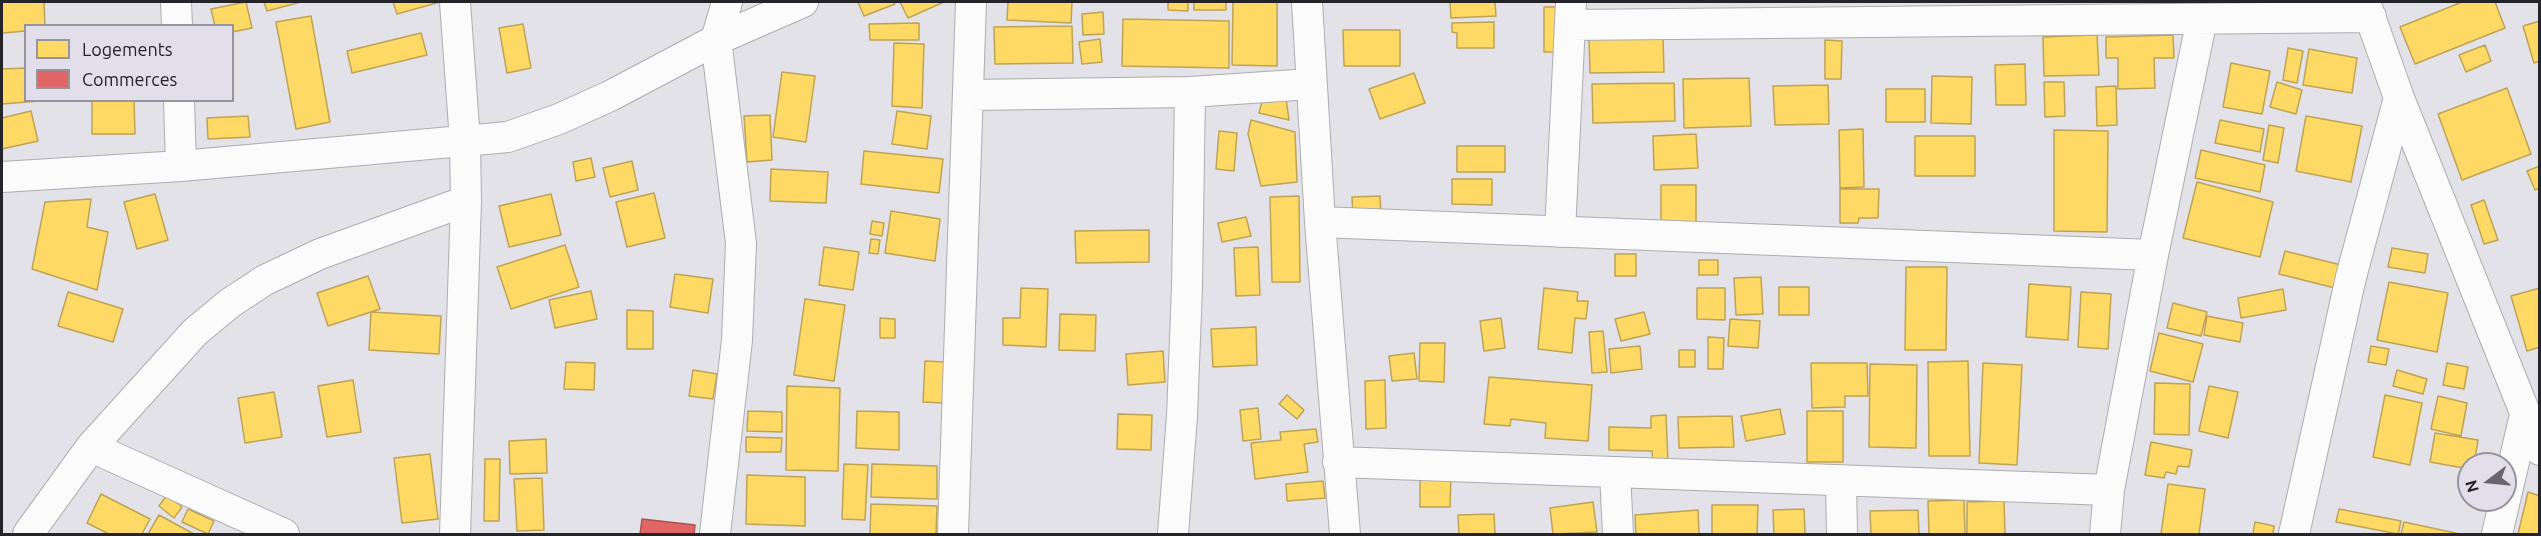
<!DOCTYPE html>
<style>
body{margin:0}
#map{position:relative;width:2541px;height:536px;overflow:hidden;background:#e3e2e8;font-family:Ubuntu,sans-serif}
canvas{display:block}
.frame{position:absolute;inset:0;border:3px solid #252429;pointer-events:none}
.legend{position:absolute;left:24px;top:24px;width:210px;height:78px;box-sizing:border-box;background:#e2dfeb;border:2px solid #96949d;margin:0;padding:8px 10px;list-style:none;font-size:18px;color:#252429}
.legend li{display:flex;align-items:center;gap:12px;height:30px}
.legend b{width:30px;border:2px solid #96949d}
.north{position:absolute;left:2457px;top:452px;width:60px;height:60px;box-sizing:border-box;background:#e2dfeb;border:2px solid #96949d;border-radius:50%;rotate:254deg;font-size:16px;font-weight:700;line-height:24px;text-align:center;color:#252429}
.north::after{content:'';display:block;margin:auto;width:21px;height:27px;background:#68666c;clip-path:polygon(50% 0,100% 100%,50% 72%,0 100%)}
</style>
<div id="map">
<canvas width="2541" height="536"></canvas>
<div class="frame"></div>
<ul class="legend">
<li><b style="height:16px;background:#ffd966"></b>Logements</li>
<li><b style="height:16px;background:#e06666"></b>Commerces</li>
</ul>
<div class="north">N</div>
</div>
<script>
const g = document.querySelector('canvas').getContext('2d');
g.lineJoin = 'round';
function fillPath(path, color) { g.fillStyle = color; g.fill(path, 'evenodd'); }
const toPath = rows => new Path2D(rows.map(r => 'M' + r).join(''));
function strokePath(path, color, width, dash) { g.strokeStyle = color; g.lineWidth = width; g.lineCap = dash ? 'butt' : 'round'; g.setLineDash(dash || []); g.stroke(path); }
const homes = toPath([
 [2,2,44,2,45,26,26,26,26,31,2,33,2,2],
 [246,2,252,28,232,32,232,26,215,26,211,9,246,2],
 [264,2,301,2,267,11,264,2],
 [393,2,440,2,397,14,393,2],
 [858,2,894,2,895,4,864,16,858,2],
 [900,2,944,2,908,18,900,2],
 [1008,2,1072,2,1071,23,1007,20,1008,2],
 [1168,2,1188,2,1188,11,1168,10,1168,2],
 [1194,2,1226,2,1226,10,1194,10,1194,2],
 [1233,2,1277,2,1277,66,1232,65,1233,2],
 [1450,2,1495,2,1496,16,1451,18,1450,2],
 [2462,2,2495,2,2505,28,2415,64,2400,27,2462,2],
 [1544,7,1559,7,1559,52,1544,52,1544,7],
 [1103,12,1104,34,1083,35,1082,14,1103,12],
 [311,16,330,122,296,129,276,22,311,16],
 [1123,19,1229,21,1229,68,1122,66,1123,19],
 [2540,21,2540,61,2534,63,2523,26,2540,21],
 [1494,22,1494,48,1457,48,1457,33,1452,32,1452,23,1494,22],
 [919,23,919,40,870,40,869,24,919,23],
 [523,24,531,68,507,73,499,28,523,24],
 [1072,26,1073,63,995,64,994,27,1072,26],
 [1343,30,1400,30,1400,66,1344,66,1343,30],
 [421,33,427,55,352,73,347,51,421,33],
 [2097,35,2099,75,2044,76,2043,37,2097,35],
 [2173,35,2174,58,2154,58,2155,88,2118,89,2118,58,2106,58,2106,37,2173,35],
 [1663,36,1664,72,1590,73,1589,38,1663,36],
 [1100,39,1102,62,1082,64,1079,42,1100,39],
 [1825,40,1842,41,1841,79,1825,79,1825,40],
 [894,43,924,44,922,108,892,106,894,43],
 [2485,45,2491,61,2466,72,2459,55,2485,45],
 [2288,48,2303,51,2297,83,2283,80,2288,48],
 [2309,49,2357,58,2352,93,2303,85,2309,49],
 [2231,63,2270,71,2262,114,2223,107,2231,63],
 [2025,64,2026,105,1996,105,1995,65,2025,64],
 [26,68,26,100,39,101,2,104,2,69,26,68],
 [782,72,815,76,806,142,773,137,782,72],
 [1414,73,1425,103,1380,119,1369,89,1414,73],
 [1932,76,1972,77,1971,124,1931,123,1932,76],
 [1749,78,1751,126,1684,128,1683,79,1749,78],
 [2044,82,2064,82,2065,116,2045,117,2044,82],
 [2277,82,2302,90,2296,114,2270,107,2277,82],
 [1674,83,1675,121,1593,123,1592,84,1674,83],
 [1828,85,1829,124,1775,125,1773,86,1828,85],
 [2116,86,2117,125,2097,126,2096,87,2116,86],
 [2507,88,2531,154,2462,180,2438,114,2507,88],
 [1886,89,1925,89,1925,122,1886,122,1886,89],
 [1263,98,1286,98,1289,120,1259,113,1263,98],
 [92,100,134,100,135,134,92,134,92,100],
 [31,111,38,141,2,149,2,118,31,111],
 [897,111,931,116,927,149,892,144,897,111],
 [770,115,772,160,747,162,744,116,770,115],
 [248,116,250,137,208,139,207,118,248,116],
 [2306,116,2362,126,2351,182,2296,171,2306,116],
 [1251,120,1295,132,1297,182,1261,186,1248,134,1251,120],
 [2220,120,2264,129,2260,152,2215,143,2220,120],
 [2269,125,2284,128,2278,163,2263,160,2269,125],
 [1863,129,1864,187,1840,188,1839,130,1863,129],
 [2054,130,2108,131,2107,232,2054,231,2054,130],
 [1219,131,1237,133,1234,171,1216,169,1219,131],
 [1696,134,1698,168,1654,170,1653,136,1696,134],
 [1915,136,1975,136,1975,176,1915,176,1915,136],
 [1457,146,1505,146,1505,172,1457,172,1457,146],
 [2201,150,2265,165,2260,192,2195,178,2201,150],
 [864,151,943,159,939,193,861,184,864,151],
 [591,158,595,177,576,181,573,162,591,158],
 [632,161,638,190,610,197,603,168,632,161],
 [2540,166,2540,188,2535,190,2527,171,2540,166],
 [771,169,828,172,826,203,770,201,771,169],
 [1452,179,1492,179,1492,205,1452,204,1452,179],
 [2197,182,2273,202,2260,257,2183,238,2197,182],
 [1661,185,1696,185,1696,223,1661,222,1661,185],
 [1840,189,1879,189,1878,218,1859,218,1858,223,1840,223,1840,189],
 [654,193,665,238,627,247,616,202,654,193],
 [155,194,168,240,137,249,124,202,155,194],
 [551,194,561,235,509,247,499,206,551,194],
 [1299,196,1300,282,1272,282,1270,197,1299,196],
 [1380,196,1381,216,1353,217,1352,197,1380,196],
 [91,199,87,227,108,232,97,290,32,269,45,202,91,199],
 [2484,200,2498,240,2484,244,2471,205,2484,200],
 [891,211,940,219,935,261,885,253,891,211],
 [1246,217,1251,236,1222,242,1218,223,1246,217],
 [872,221,884,223,882,236,870,234,872,221],
 [1149,230,1149,262,1076,263,1075,231,1149,230],
 [871,239,880,240,878,254,869,253,871,239],
 [565,245,579,287,511,309,497,267,565,245],
 [824,247,859,252,853,290,819,285,824,247],
 [1258,247,1260,295,1236,296,1234,248,1258,247],
 [2392,248,2428,254,2425,273,2388,267,2392,248],
 [2285,251,2341,265,2335,288,2279,274,2285,251],
 [1615,254,1636,254,1636,276,1615,276,1615,254],
 [1699,260,1718,260,1718,275,1699,275,1699,260],
 [1906,267,1947,267,1946,350,1905,350,1906,267],
 [675,274,713,279,708,313,670,307,675,274],
 [368,276,380,309,328,326,317,293,368,276],
 [1761,277,1763,314,1736,315,1734,278,1761,277],
 [2389,282,2448,293,2437,352,2377,340,2389,282],
 [2029,284,2071,287,2068,340,2026,337,2029,284],
 [1779,287,1809,287,1809,315,1779,315,1779,287],
 [1021,288,1048,289,1046,347,1003,345,1003,318,1020,318,1021,288],
 [1544,288,1578,292,1577,301,1588,301,1586,319,1575,318,1572,353,1538,349,1544,288],
 [1697,288,1725,288,1725,320,1697,319,1697,288],
 [2540,288,2540,347,2527,351,2511,296,2540,288],
 [2283,289,2286,310,2241,318,2238,298,2283,289],
 [591,291,597,319,555,328,549,300,591,291],
 [68,292,123,309,113,342,58,326,68,292],
 [2081,292,2111,294,2108,349,2078,347,2081,292],
 [805,299,845,305,834,381,794,375,805,299],
 [2173,303,2207,312,2201,336,2167,328,2173,303],
 [627,310,653,311,653,349,627,349,627,310],
 [371,312,441,316,439,354,369,350,371,312],
 [1644,312,1650,334,1621,341,1615,319,1644,312],
 [1060,314,1096,315,1095,351,1059,350,1060,314],
 [2207,316,2243,323,2240,342,2204,335,2207,316],
 [880,318,895,319,895,338,880,338,880,318],
 [1501,318,1505,348,1484,351,1480,321,1501,318],
 [1730,319,1760,321,1758,348,1728,346,1730,319],
 [1256,327,1257,365,1213,367,1211,329,1256,327],
 [1603,331,1607,372,1592,373,1589,332,1603,331],
 [2159,333,2203,344,2193,382,2150,371,2159,333],
 [1708,337,1724,338,1723,369,1708,369,1708,337],
 [1420,343,1445,343,1444,382,1419,381,1420,343],
 [1640,346,1642,369,1611,373,1609,349,1640,346],
 [2371,346,2389,349,2386,365,2368,362,2371,346],
 [1679,350,1695,350,1695,367,1679,367,1679,350],
 [1163,351,1165,382,1128,385,1126,354,1163,351],
 [1414,353,1417,379,1392,381,1389,356,1414,353],
 [925,361,946,362,944,403,923,402,925,361],
 [1968,361,1970,456,1929,456,1928,362,1968,361],
 [566,362,595,363,594,390,564,389,566,362],
 [1811,363,1867,363,1868,396,1845,396,1845,407,1812,408,1811,363],
 [1983,363,2022,365,2017,465,1979,463,1983,363],
 [2447,363,2468,367,2464,389,2443,385,2447,363],
 [1870,364,1917,365,1916,448,1869,447,1870,364],
 [693,370,717,374,713,399,689,396,693,370],
 [2397,370,2427,379,2423,394,2393,386,2397,370],
 [1489,377,1592,385,1588,441,1545,438,1546,423,1511,419,1510,426,1484,424,1489,377],
 [353,380,361,432,327,437,318,386,353,380],
 [1385,380,1386,428,1366,429,1365,381,1385,380],
 [2155,383,2190,384,2189,435,2154,434,2155,383],
 [787,386,840,388,838,471,786,470,787,386],
 [2209,386,2238,392,2228,438,2199,431,2209,386],
 [274,392,282,437,245,443,238,398,274,392],
 [1287,395,1304,410,1297,419,1279,404,1287,395],
 [2385,395,2422,403,2410,465,2373,457,2385,395],
 [2438,396,2467,403,2461,436,2431,429,2438,396],
 [1258,408,1261,439,1243,441,1240,410,1258,408],
 [1780,409,1785,434,1746,441,1741,416,1780,409],
 [748,411,782,412,782,432,747,431,748,411],
 [857,411,899,412,899,450,856,448,857,411],
 [1807,411,1843,411,1843,462,1807,462,1807,411],
 [1118,414,1152,415,1151,450,1117,449,1118,414],
 [1666,415,1668,463,1653,464,1652,451,1609,450,1609,427,1651,428,1651,416,1666,415],
 [1732,416,1734,447,1679,448,1678,417,1732,416],
 [1316,429,1318,442,1304,444,1308,472,1255,479,1251,443,1281,440,1280,432,1316,429],
 [2435,433,2478,440,2474,464,2469,464,2469,469,2430,462,2435,433],
 [746,437,782,438,781,452,746,452,746,437],
 [546,439,547,473,510,474,509,441,546,439],
 [2151,442,2192,450,2189,467,2178,466,2176,474,2166,472,2164,478,2145,475,2151,442],
 [430,454,438,519,402,523,394,458,430,454],
 [485,459,500,459,499,521,484,521,485,459],
 [844,464,868,465,865,520,842,519,844,464],
 [872,464,937,466,937,499,871,497,872,464],
 [1420,474,1451,475,1450,507,1420,507,1420,474],
 [747,475,805,477,805,526,746,524,747,475],
 [542,478,544,530,517,531,514,479,542,478],
 [1323,481,1325,498,1287,501,1286,484,1323,481],
 [2168,484,2205,489,2199,534,2161,534,2168,484],
 [2528,492,2540,496,2540,534,2518,534,2528,492],
 [101,494,150,519,142,534,109,534,87,523,101,494],
 [167,495,182,507,174,518,159,506,167,495],
 [1964,500,1965,534,1929,534,1928,501,1964,500],
 [2004,501,2005,534,1967,534,1967,502,2004,501],
 [1593,502,1597,532,1553,534,1550,508,1593,502],
 [871,504,937,506,936,534,870,534,871,504],
 [1712,505,1758,505,1757,534,1712,534,1712,505],
 [188,509,214,521,208,534,182,522,188,509],
 [1804,509,1805,534,1774,534,1773,510,1804,509],
 [2339,509,2401,521,2398,534,2336,522,2339,509],
 [1698,510,1699,534,1636,534,1635,515,1698,510],
 [1918,510,1919,534,1871,534,1870,511,1918,510],
 [1494,514,1495,534,1459,534,1458,515,1494,514],
 [159,515,194,534,148,534,159,515],
 [2255,522,2274,526,2273,534,2253,534,2255,522],
 [2404,522,2460,534,2401,534,2404,522]
]);
fillPath(homes, '#ffd966');
strokePath(homes, '#bea354', 1.5);
const shops = toPath([
 [642,519,695,525,694,534,640,534,642,519]
]);
fillPath(shops, '#e06666');
strokePath(shops, '#a85254', 1.5);
const street = toPath([
 [176,2,177,26],
 [455,2,465,141,466,201,455,534],
 [1307,2,1320,222,1345,534],
 [2365,2,2399,98,2540,450],
 [1570,25,2371,17],
 [968,95,1190,92,1311,84],
 [179,100,181,166],
 [2,177,181,166,508,137,559,119,610,96,716,40,803,2],
 [1320,222,2153,255],
 [1560,232,1571,2],
 [91,447,284,534],
 [1338,462,2109,490],
 [1615,472,1618,534],
 [1841,481,1842,534],
 [28,534,91,447,195,332,230,303,265,280,320,254,466,201],
 [715,534,737,340,741,243,716,40,727,2],
 [953,534,971,2],
 [1173,534,1182,416,1187,287,1190,92],
 [2105,534,2109,490,2153,255,2202,19],
 [2294,534,2351,277,2399,98],
 [2497,534,2525,415]
]);
strokePath(street, '#adacb0', 32);
strokePath(street, '#fbfbfc', 30);
</script>
